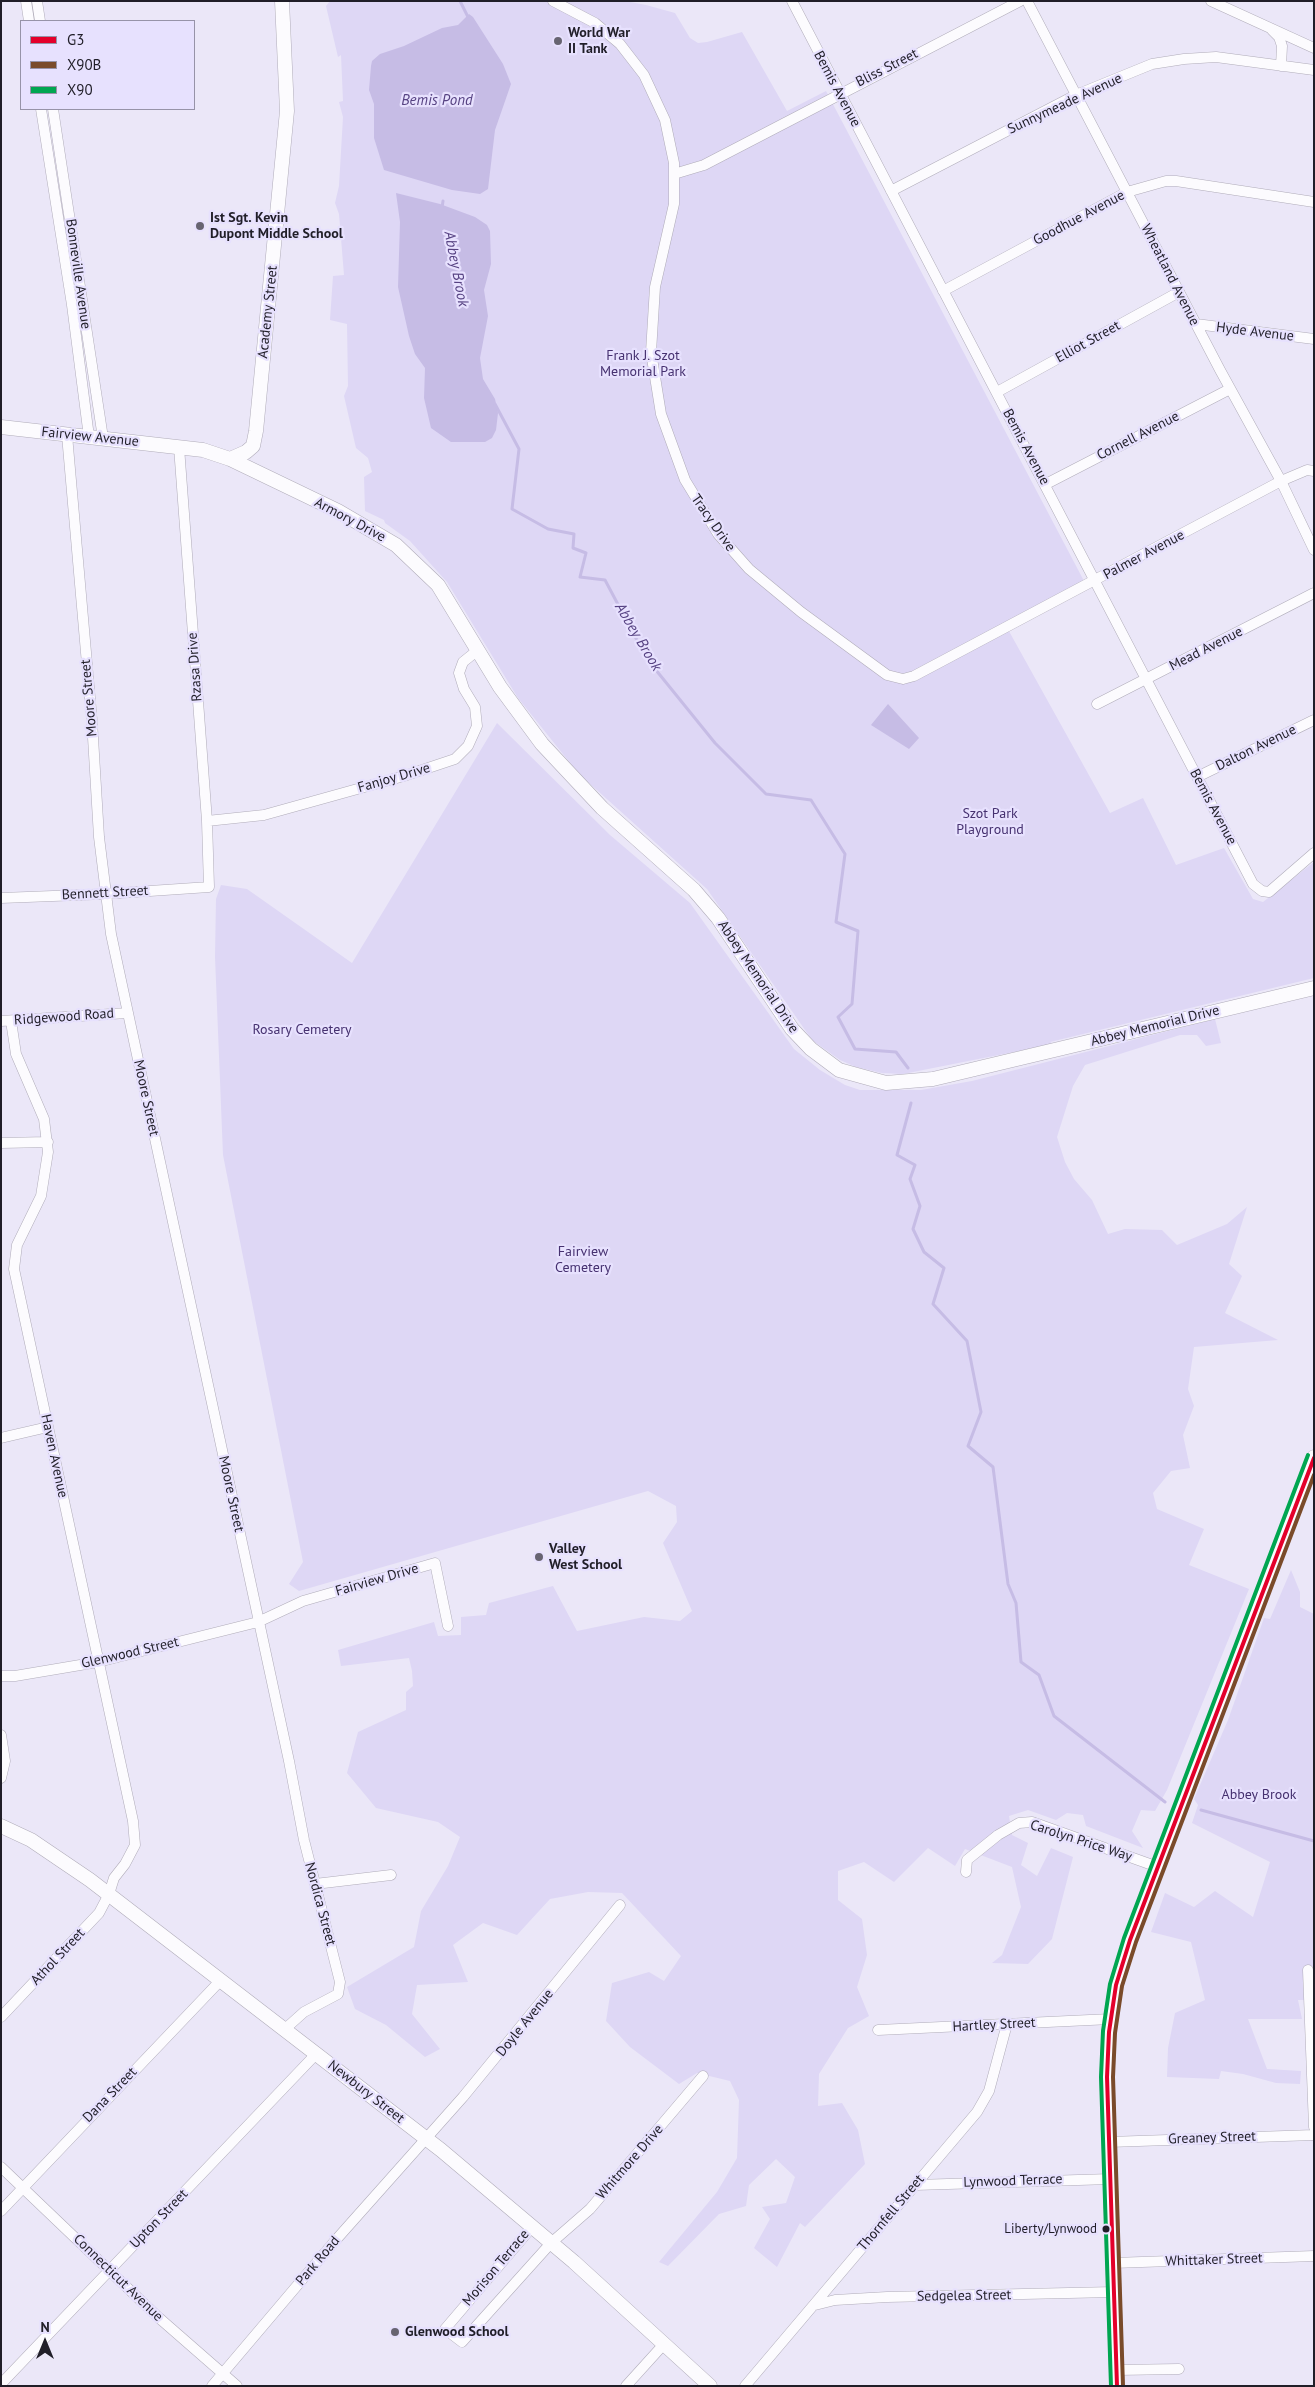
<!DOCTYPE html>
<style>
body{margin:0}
#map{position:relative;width:1315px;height:2387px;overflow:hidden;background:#ebe7f8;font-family:"PT Sans",sans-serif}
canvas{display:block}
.frame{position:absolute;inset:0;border:2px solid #201e28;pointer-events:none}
.legend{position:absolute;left:20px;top:20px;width:175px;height:90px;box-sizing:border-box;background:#e7e1fe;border:1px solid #9793a8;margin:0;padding:6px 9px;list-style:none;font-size:15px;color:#201e28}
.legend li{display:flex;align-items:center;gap:10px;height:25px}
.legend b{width:25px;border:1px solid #9793a8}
.north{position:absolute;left:20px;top:2317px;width:50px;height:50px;-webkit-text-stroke:4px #e7e1fe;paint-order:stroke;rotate:0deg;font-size:14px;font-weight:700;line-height:20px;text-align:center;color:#201e28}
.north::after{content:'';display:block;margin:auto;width:18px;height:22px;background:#201e28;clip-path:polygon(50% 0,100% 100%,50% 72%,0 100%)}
</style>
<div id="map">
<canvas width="1315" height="2387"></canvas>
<div class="frame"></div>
<ul class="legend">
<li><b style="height:6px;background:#e4002b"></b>G3</li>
<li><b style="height:6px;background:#7a4b2a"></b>X90B</li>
<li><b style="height:6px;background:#00a651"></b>X90</li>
</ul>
<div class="north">N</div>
</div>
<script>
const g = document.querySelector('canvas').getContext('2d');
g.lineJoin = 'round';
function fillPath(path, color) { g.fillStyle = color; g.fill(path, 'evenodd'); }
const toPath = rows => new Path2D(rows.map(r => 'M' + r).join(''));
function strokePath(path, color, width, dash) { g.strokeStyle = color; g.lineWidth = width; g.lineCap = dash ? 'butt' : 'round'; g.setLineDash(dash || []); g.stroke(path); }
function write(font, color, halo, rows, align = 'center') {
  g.font = font + ' "PT Sans",sans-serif'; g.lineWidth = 4.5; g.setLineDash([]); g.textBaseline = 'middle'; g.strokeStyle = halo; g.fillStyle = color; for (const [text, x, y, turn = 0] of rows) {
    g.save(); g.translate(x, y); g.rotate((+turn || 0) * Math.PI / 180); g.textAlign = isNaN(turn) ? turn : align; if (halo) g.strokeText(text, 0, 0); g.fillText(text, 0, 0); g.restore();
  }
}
fillPath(toPath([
 [330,1,625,1,646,5,675,13,690,38,698,43,707,42,742,32,787,111,826,91,1084,581,1005,624,1110,813,1143,798,1176,865,1224,848,1253,899,1263,902,1314,862,1314,978,1050,1042,1054,1044,903,1074,882,1073,856,1067,840,1060,812,1040,707,889,579,774,518,698,447,582,410,541,385,523,384,520,365,511,364,477,372,472,368,458,356,448,344,396,348,386,347,324,330,320,333,276,344,275,339,214,335,203,339,186,343,117,339,102,343,101,341,55,338,57,326,6],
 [497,723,610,835,690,903,794,1049,820,1070,845,1085,860,1090,921,1090,972,1081,1215,1019,1221,1043,1206,1046,1197,1035,1180,1035,1085,1065,1073,1086,1057,1137,1065,1162,1074,1179,1092,1200,1108,1234,1125,1229,1162,1230,1177,1245,1227,1224,1247,1207,1229,1264,1242,1276,1225,1313,1278,1340,1194,1347,1188,1389,1194,1406,1183,1435,1190,1468,1171,1471,1153,1493,1157,1509,1204,1529,1189,1565,1249,1589,1167,1790,1155,1811,1141,1810,1132,1831,1143,1848,1086,1826,1083,1815,1067,1813,1056,1820,1028,1810,1009,1816,1012,1835,1028,1843,1021,1865,1037,1876,1051,1848,1073,1857,1052,1939,1028,1964,992,1963,1002,1955,1021,1907,1012,1867,965,1849,955,1866,928,1848,894,1882,864,1862,838,1871,838,1900,862,1919,867,1955,857,1987,869,2016,848,2028,819,2074,818,2106,842,2103,858,2130,865,2164,805,2227,800,2223,777,2267,754,2248,770,2219,762,2207,786,2203,795,2177,776,2159,749,2185,746,2206,719,2214,668,2266,659,2262,717,2192,737,2158,739,2100,730,2081,697,2073,679,2084,630,2047,606,2021,612,1983,649,1972,664,1981,681,1956,622,1893,588,1892,550,1899,517,1935,483,1923,453,1945,468,1982,417,1985,412,2014,440,2049,425,2057,386,2025,355,2009,347,1987,414,1947,421,1911,448,1866,460,1837,438,1822,376,1808,347,1773,358,1732,406,1710,406,1692,413,1686,412,1671,409,1658,341,1666,338,1650,434,1622,438,1636,461,1635,461,1617,486,1615,489,1603,553,1586,577,1631,644,1617,680,1621,692,1611,663,1543,677,1522,676,1506,648,1491,299,1591,289,1584,303,1562,223,1155,215,957,216,899,221,885,247,889,352,963],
 [1291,1570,1300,1592,1300,1607,1314,1614,1314,2000,1298,2000,1302,2019,1248,2019,1267,2069,1301,2071,1300,2084,1276,2083,1243,2074,1221,2071,1219,2079,1167,2077,1168,2048,1175,2013,1205,2000,1191,1942,1151,1932,1165,1893,1194,1907,1215,1891,1253,1917,1270,1862,1192,1823,1198,1805,1194,1799,1228,1720,1264,1618,1270,1619]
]), '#ded7f5');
fillPath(toPath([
 [469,14,473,17,503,64,511,84,495,130,488,189,480,194,452,190,384,170,374,138,374,104,369,90,371,66,372,61,380,54,404,46,442,28,458,25],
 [396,193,440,204,475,217,487,225,490,231,491,264,484,290,488,316,480,358,483,379,495,399,498,413,496,430,492,438,485,442,451,442,431,428,424,398,425,368,415,354,409,336,398,287,400,222],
 [888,704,919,738,909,749,871,725]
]), '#c6bce5');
strokePath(toPath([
 [460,1,469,19],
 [442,208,443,201],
 [495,404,519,449,512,509,548,529,574,534,573,548,586,553,580,577,605,580,647,659,715,743,766,794,811,800,845,854,836,922,858,931,852,1004,838,1017,855,1049,896,1052,908,1068],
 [911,1103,897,1155,915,1165,910,1179,920,1206,913,1229,924,1252,944,1268,933,1304,967,1341,981,1412,968,1446,993,1467,1008,1584,1016,1603,1021,1662,1039,1675,1054,1716,1165,1802],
 [1201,1810,1314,1841]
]), '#c6bce5', 3);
const street = toPath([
 [26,1,29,21],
 [37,1,40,21],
 [553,1,595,23,620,44,644,75,665,120,674,163,674,204,655,287,651,352,661,414,685,480,718,534,749,569,801,612,887,675,903,679,914,676,1281,481,1307,470,1314,471],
 [792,1,1253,884,1262,891,1269,892,1314,853],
 [1027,1,1220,370,1281,481,1314,550],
 [1211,1,1314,48],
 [1272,30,1279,37,1282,46,1281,66],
 [41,109,72,305,89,437],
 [53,109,103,438],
 [674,174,704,165,1020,1],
 [891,191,1076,95,1152,64,1184,59,1216,57,1314,70],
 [943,291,1127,192,1166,181,1176,181,1314,202],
 [1196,324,1314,339],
 [997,392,1179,292],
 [67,435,92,721,99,837,111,934,289,1761,304,1840,340,1982,338,1994,304,2012,285,2029],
 [1046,484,1230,389],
 [1097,704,1314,593],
 [1197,777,1314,720],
 [207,821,264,815,404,776,455,759,468,746,477,726,475,707,464,689,459,673,463,662,478,650],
 [1,898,105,894,209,887,207,821,179,447],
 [1,1021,127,1013],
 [1,1143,48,1142],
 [1,1438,48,1427],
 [1,1676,15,1676,98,1662,258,1622,303,1601,435,1563,448,1626],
 [1,1735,5,1761,1,1778],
 [966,1872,967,1860,998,1835,1019,1823,1032,1822,1158,1867],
 [315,1884,391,1875],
 [1308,1970,1314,2127],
 [1,2017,99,1913,109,1894,114,1878,125,1864,135,1845,133,1821,14,1269,17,1245,41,1196,48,1152,44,1119,16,1054,11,1021],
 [878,2030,1111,2019],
 [1109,2142,1314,2135],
 [1,2167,158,2317,237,2386],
 [915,2185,1111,2179],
 [1,2211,221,1980],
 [532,2227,445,2329,462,2342,551,2243,590,2209,703,2076],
 [1113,2263,1314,2256],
 [815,2305,835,2300,887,2297,1114,2292],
 [1117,2370,1179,2369],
 [1,2384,317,2053],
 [212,2386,334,2242,463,2097,620,1905],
 [626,2386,664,2344],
 [745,2386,977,2112,989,2091,1007,2024]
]);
const secondary = toPath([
 [1,427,203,450,230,459,338,511,396,545,438,585,500,687,542,744,602,808,694,890,718,918,792,1029,811,1049,839,1070,886,1083,933,1079,1314,988],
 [230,459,246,452,253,446,256,431,287,111,282,1],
 [1,1826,31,1840,90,1880,441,2150,574,2262,710,2386],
 [1117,2386,1107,2077,1109,2032,1116,1985,1130,1940,1314,1457]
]);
strokePath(street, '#b0acb9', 11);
strokePath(secondary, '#b0acb9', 15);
strokePath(street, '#fcfbfe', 10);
strokePath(secondary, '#fcfbfe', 14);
strokePath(toPath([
 [1117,2386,1107,2077,1109,2032,1116,1985,1130,1940,1314,1458]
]), '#e4002b', 4);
strokePath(toPath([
 [1123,2386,1113,2077,1115,2033,1122,1986,1136,1942,1314,1475]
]), '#7a4b2a', 4);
strokePath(toPath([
 [1111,2386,1101,2077,1103,2031,1110,1984,1124,1938,1308,1455]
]), '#00a651', 4);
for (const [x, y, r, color] of [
 [558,41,5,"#676471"],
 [200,226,5,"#676471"],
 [539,1557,5,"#676471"],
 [1106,2229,4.5,"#201e28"],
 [395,2332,5,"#676471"]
]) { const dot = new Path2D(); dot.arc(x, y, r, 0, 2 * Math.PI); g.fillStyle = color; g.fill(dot); strokePath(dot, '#e7e1fe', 2); }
write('13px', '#201e28', '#e7e1fe', [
 ["Liberty/Lynwood",1097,2229]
], 'right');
write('bold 14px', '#201e28', '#e7e1fe', [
 ["World War",568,33],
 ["II Tank",568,49],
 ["Ist Sgt. Kevin",210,218],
 ["Dupont Middle School",210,234],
 ["Valley",549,1549],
 ["West School",549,1565],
 ["Glenwood School",405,2332]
], 'left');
write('14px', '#201e28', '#e7e1fe', [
 ["Bliss Street",887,68,-27],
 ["Bemis Avenue",837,89,62],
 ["Sunnymeade Avenue",1065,104,-25],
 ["Goodhue Avenue",1079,218,-28],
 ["Bonneville Avenue",78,274,82],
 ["Wheatland Avenue",1170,275,63],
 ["Academy Street",268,312,-84],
 ["Hyde Avenue",1255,332,7],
 ["Elliot Street",1088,342,-29],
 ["Cornell Avenue",1138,436,-27],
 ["Fairview Avenue",90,437,6],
 ["Bemis Avenue",1026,447,62],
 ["Armory Drive",350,520,28],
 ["Tracy Drive",713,523,55],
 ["Palmer Avenue",1144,555,-28],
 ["Mead Avenue",1206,649,-27],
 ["Rzasa Drive",195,667,-94],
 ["Moore Street",89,698,-95],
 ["Dalton Avenue",1256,748,-26],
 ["Fanjoy Drive",394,778,-16],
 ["Bemis Avenue",1213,807,62],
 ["Bennett Street",105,893,-3],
 ["Abbey Memorial Drive",758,977,56],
 ["Ridgewood Road",64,1017,-4],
 ["Abbey Memorial Drive",1155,1026,-14],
 ["Moore Street",146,1098,78],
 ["Haven Avenue",54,1456,78],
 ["Moore Street",231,1494,78],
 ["Fairview Drive",377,1580,-16],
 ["Glenwood Street",130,1653,-13],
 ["Carolyn Price Way",1081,1841,18],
 ["Nordica Street",320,1904,75],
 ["Athol Street",58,1957,-47],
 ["Doyle Avenue",525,2023,-51],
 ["Hartley Street",994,2025,-3],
 ["Newbury Street",366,2092,38],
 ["Dana Street",110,2095,-46],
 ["Greaney Street",1212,2138,-2],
 ["Whitmore Drive",630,2162,-49],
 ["Lynwood Terrace",1013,2181,-2],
 ["Thornfell Street",891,2213,-50],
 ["Upton Street",159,2219,-46],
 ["Whittaker Street",1214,2260,-2],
 ["Park Road",318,2261,-50],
 ["Morison Terrace",496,2268,-50],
 ["Connecticut Avenue",118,2278,44],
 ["Sedgelea Street",964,2296,-1]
]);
write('14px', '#463170', '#e7e1fe', [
 ["Frank J. Szot",643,356],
 ["Memorial Park",643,372],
 ["Szot Park",990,814],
 ["Playground",990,830],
 ["Rosary Cemetery",302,1030],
 ["Fairview",583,1252],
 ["Cemetery",583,1268],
 ["Abbey Brook",1259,1795]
]);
write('italic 15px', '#564282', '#e7e1fe', [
 ["Bemis Pond",437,101],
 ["Abbey Brook",456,269,79],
 ["Abbey Brook",638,637,59]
]);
</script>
